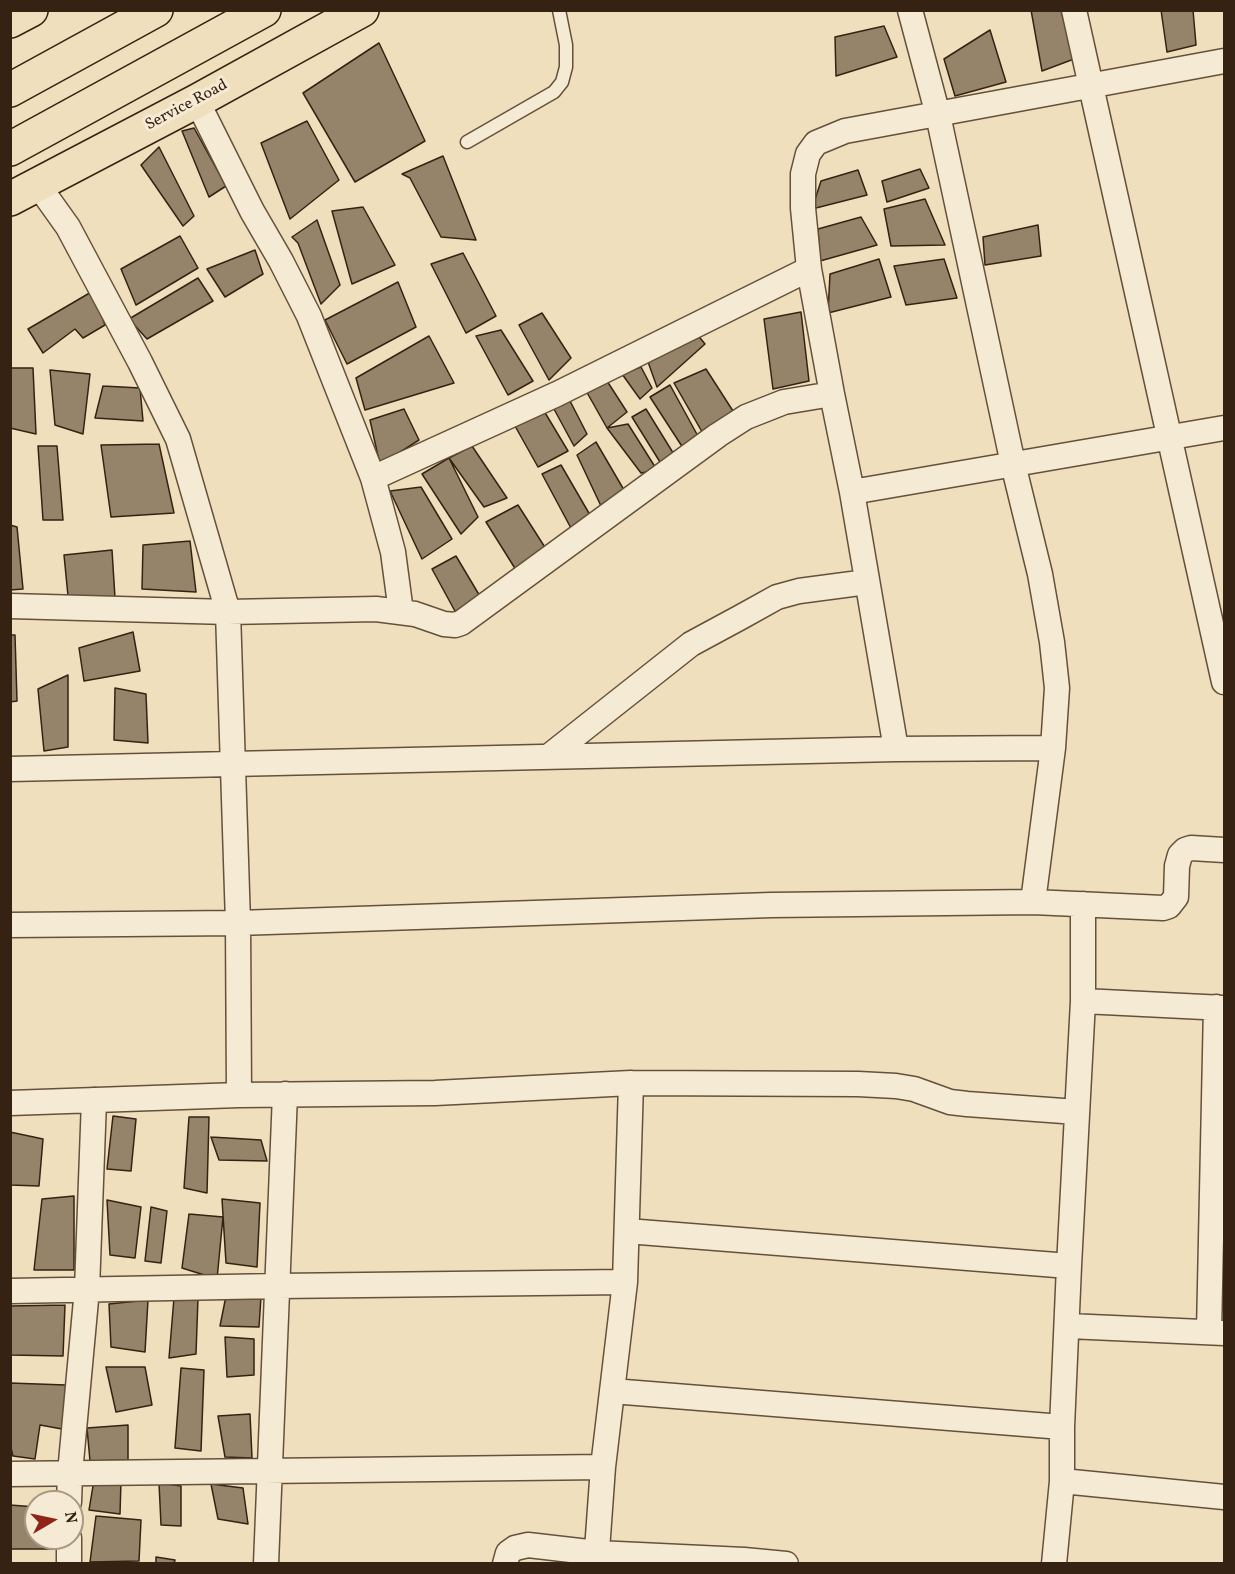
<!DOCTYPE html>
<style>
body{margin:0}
#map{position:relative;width:1235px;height:1574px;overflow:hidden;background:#efdfbc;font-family:Vollkorn,serif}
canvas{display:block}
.frame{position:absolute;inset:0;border:12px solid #362212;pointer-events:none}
.north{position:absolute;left:24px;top:1490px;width:60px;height:60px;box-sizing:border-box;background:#f5ead3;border:2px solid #a99a86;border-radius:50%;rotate:81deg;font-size:16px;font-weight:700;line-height:24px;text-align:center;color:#362212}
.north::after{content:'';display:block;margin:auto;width:21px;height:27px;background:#8f2418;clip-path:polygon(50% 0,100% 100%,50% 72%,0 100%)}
</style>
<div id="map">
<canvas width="1235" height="1574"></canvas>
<div class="frame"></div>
<div class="north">N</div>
</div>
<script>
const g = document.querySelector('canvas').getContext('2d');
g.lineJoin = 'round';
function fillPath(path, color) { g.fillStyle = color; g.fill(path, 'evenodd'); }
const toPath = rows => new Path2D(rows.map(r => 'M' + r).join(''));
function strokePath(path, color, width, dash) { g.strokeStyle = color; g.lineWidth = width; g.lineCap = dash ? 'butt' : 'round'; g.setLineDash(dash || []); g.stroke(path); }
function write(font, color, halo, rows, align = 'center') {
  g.font = font + ' Vollkorn,serif'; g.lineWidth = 6; g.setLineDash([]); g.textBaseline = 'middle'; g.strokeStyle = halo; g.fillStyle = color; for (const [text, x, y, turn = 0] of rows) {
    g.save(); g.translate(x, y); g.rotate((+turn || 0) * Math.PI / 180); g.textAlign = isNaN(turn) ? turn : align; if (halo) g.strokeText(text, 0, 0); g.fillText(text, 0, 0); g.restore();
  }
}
const building = toPath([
 [1031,10,1061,10,1074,59,1042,71,1031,10],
 [1161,10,1193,10,1196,45,1167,52,1161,10],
 [884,26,897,57,836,76,835,37,884,26],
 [990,30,1006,82,955,96,944,59,990,30],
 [379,43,425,141,355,182,303,93,379,43],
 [307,121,339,180,290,219,261,143,307,121],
 [194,128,226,186,209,197,182,131,194,128],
 [159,147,194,216,183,226,141,165,159,147],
 [443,156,476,240,441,237,410,178,402,174,443,156],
 [920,169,929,188,887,202,882,181,920,169],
 [858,170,867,195,812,209,821,181,858,170],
 [925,199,945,245,891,246,884,209,925,199],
 [363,207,395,265,352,284,332,211,363,207],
 [861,217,877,245,820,261,818,229,861,217],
 [317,220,340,285,321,304,298,243,292,237,317,220],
 [1038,225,1041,256,985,265,983,237,1038,225],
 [180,236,198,268,136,305,121,269,180,236],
 [255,250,263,274,225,297,207,269,255,250],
 [463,253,496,316,466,333,431,264,463,253],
 [879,259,891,297,828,313,830,274,879,259],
 [944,259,957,298,906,305,894,266,944,259],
 [198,278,213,301,147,339,129,319,198,278],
 [398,282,416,327,347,364,325,320,398,282],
 [93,291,105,325,83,338,75,329,43,353,28,329,93,291],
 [801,312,809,381,773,389,764,319,801,312],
 [542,313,571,358,549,380,519,325,542,313],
 [501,330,533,381,508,395,476,336,501,330],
 [696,333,705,344,657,387,647,359,696,333],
 [429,336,454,383,365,410,356,378,429,336],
 [641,367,652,388,640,399,622,374,641,367],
 [10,368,33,368,36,434,10,428,10,368],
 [706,369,733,411,705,437,674,383,706,369],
 [50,370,90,374,83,434,55,425,50,370],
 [607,381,627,412,607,428,585,389,607,381],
 [670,385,699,438,685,451,650,397,670,385],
 [103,386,140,388,143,421,95,418,103,386],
 [569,399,587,434,574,446,554,409,569,399],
 [404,409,419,440,380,465,370,420,404,409],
 [646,409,675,456,660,462,632,417,646,409],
 [544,411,568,451,538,467,515,426,544,411],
 [628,424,657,470,641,473,607,428,628,424],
 [596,442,624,490,601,506,577,455,596,442],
 [159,444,174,513,111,517,101,445,159,444],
 [38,446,57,446,63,520,43,520,38,446],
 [472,446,507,498,484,507,449,458,472,446],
 [449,458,478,517,461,534,422,474,449,458],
 [561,465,590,515,572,530,542,474,561,465],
 [421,487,452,539,422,559,390,491,421,487],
 [518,505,546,549,516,570,486,522,518,505],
 [10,525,17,527,23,589,10,590,10,525],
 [190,541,196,592,142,589,143,545,190,541],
 [112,550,115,598,68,596,64,555,112,550],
 [456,556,481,598,456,613,432,569,456,556],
 [133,632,140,671,84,681,79,648,133,632],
 [10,635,15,635,17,701,10,702,10,635],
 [68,675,68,747,44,751,38,689,68,675],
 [115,688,146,694,148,743,114,740,115,688],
 [113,1116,136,1119,131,1171,107,1169,113,1116],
 [189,1117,209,1117,207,1193,184,1188,189,1117],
 [10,1132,43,1139,39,1186,10,1185,10,1132],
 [211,1137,261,1140,267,1161,219,1160,211,1137],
 [74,1196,74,1270,34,1270,42,1199,74,1196],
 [222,1199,260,1203,257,1267,226,1263,222,1199],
 [107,1200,141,1207,135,1258,110,1255,107,1200],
 [151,1207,167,1211,161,1263,145,1261,151,1207],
 [189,1214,223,1217,217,1279,182,1268,189,1214],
 [226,1296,261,1297,259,1327,220,1326,226,1296],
 [174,1298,198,1298,196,1354,169,1358,174,1298],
 [148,1300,145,1352,111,1347,109,1304,148,1300],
 [65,1305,63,1356,10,1355,10,1306,65,1305],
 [225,1337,254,1339,254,1375,227,1377,225,1337],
 [106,1367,145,1367,152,1405,116,1412,106,1367],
 [181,1368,204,1370,201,1451,175,1448,181,1368],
 [10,1383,66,1385,62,1429,40,1425,35,1459,13,1456,10,1444,10,1383],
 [250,1414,252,1458,225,1457,218,1416,250,1414],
 [128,1425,128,1460,90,1461,87,1428,128,1425],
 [94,1480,121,1481,120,1514,89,1510,94,1480],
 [159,1483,181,1486,181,1526,161,1525,159,1483],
 [211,1484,243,1488,248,1524,218,1519,211,1484],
 [10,1505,36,1507,36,1538,58,1538,58,1549,10,1549,10,1505],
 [96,1516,141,1520,139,1561,90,1562,96,1516],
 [156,1557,175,1560,174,1564,156,1564,156,1557]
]);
fillPath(building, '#96846a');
strokePath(building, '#362212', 1.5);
const service = toPath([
 [467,142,554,92,562,82,566,67,566,45,559,10]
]);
const minor = toPath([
 [910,10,938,115,1013,464,1040,574,1052,642,1057,688,1053,748,1033,902],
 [1074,10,1224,682],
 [1224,61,845,131,816,143,808,154,803,174,803,208,809,269,832,394,852,492,1224,428],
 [197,101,252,211,281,261,309,316,373,478,393,552,401,612],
 [38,185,68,227,140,362,178,439,228,612,238,923,239,1095,435,1093,631,1083,858,1084,896,1086,914,1089,950,1102,967,1104,1077,1112],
 [373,478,557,394,809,269],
 [852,492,896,749],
 [10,606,228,612,376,609,415,614,444,624,455,625,461,623,718,435,746,417,784,402,832,394],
 [548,757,691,644,741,617,777,597,799,591,867,582],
 [10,769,896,749,1053,748],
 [10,925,238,923,771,905,1033,902,1163,908,1169,906,1176,897,1177,866,1180,855,1185,850,1191,848,1224,850],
 [1083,1001,1224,1008],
 [10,1103,239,1095],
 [627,1231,1069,1266],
 [10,1291,278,1286,625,1282],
 [1068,1326,1224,1333],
 [1209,1332,1216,1007],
 [612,1391,1062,1427],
 [10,1474,603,1467],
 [1062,1481,1224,1497],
 [69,1502,70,1473,87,1289,94,1100],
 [69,1564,69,1538],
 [266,1564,285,1094],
 [505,1564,508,1553,515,1548,528,1545,597,1553,744,1560],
 [596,1564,603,1467,625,1282,631,1083],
 [744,1564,744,1560,786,1564],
 [1054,1564,1062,1481,1062,1427,1069,1266,1083,1001,1083,904]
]);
const primary = toPath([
 [10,21,31,10],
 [10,199,197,101,362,10]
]);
const trunk = toPath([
 [10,90,156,10],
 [10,149,264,10]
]);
strokePath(service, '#64513c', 15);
strokePath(minor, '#64513c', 27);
strokePath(primary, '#362212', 36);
strokePath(trunk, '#362212', 36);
strokePath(service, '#f5ead3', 12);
strokePath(minor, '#f5ead3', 24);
strokePath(primary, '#efdfbc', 33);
strokePath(trunk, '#efdfbc', 33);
write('16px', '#362212', '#f5ead3', [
 ["Service Road",187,106,-28]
]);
</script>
